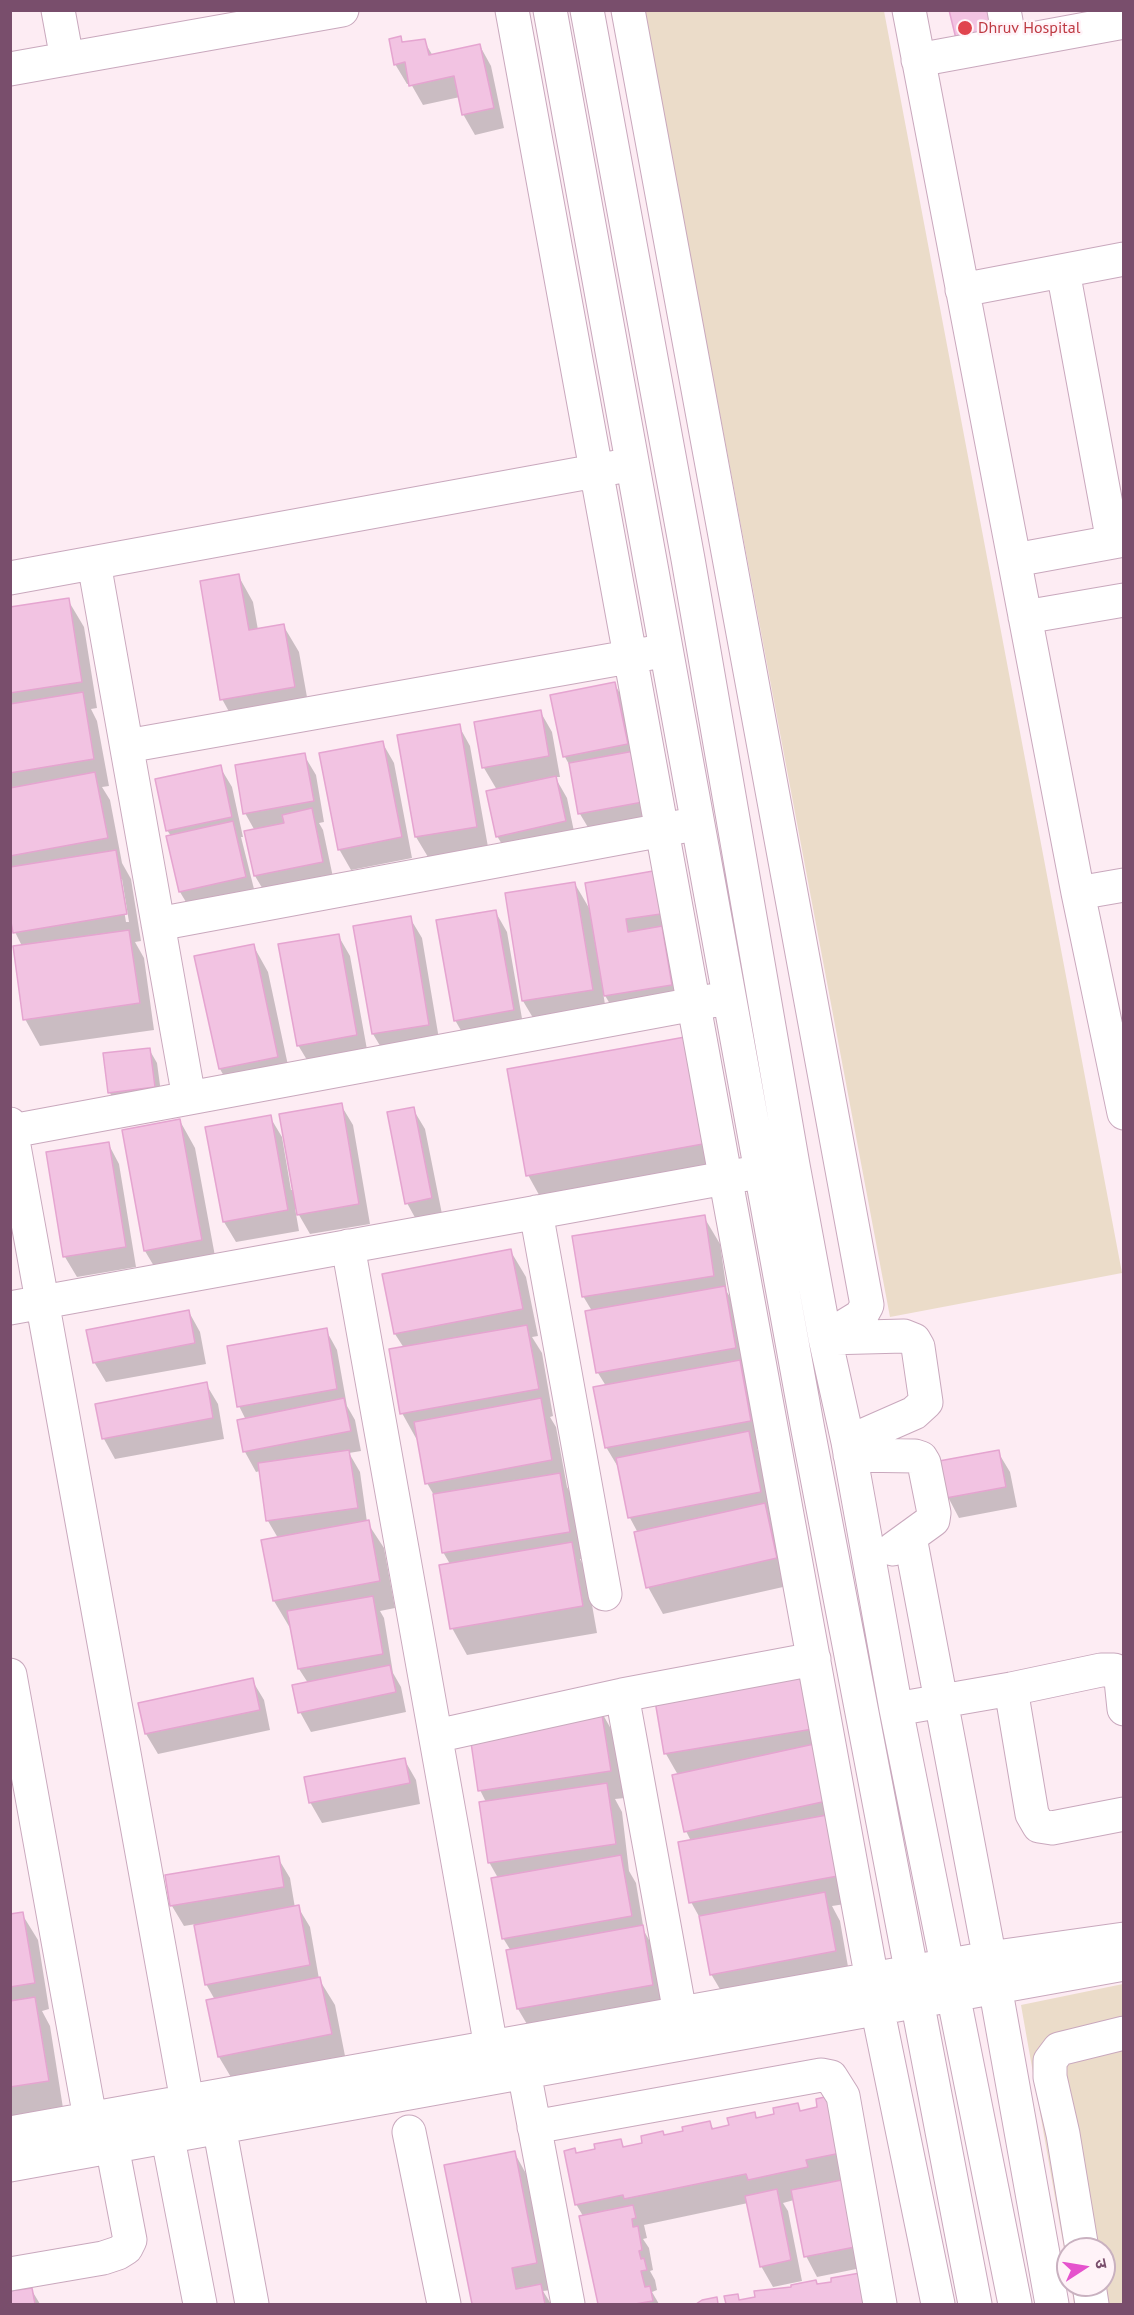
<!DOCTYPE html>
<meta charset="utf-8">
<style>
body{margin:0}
#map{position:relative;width:1134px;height:2315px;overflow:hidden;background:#fdecf3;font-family:"PT Sans","Noto Sans Devanagari",sans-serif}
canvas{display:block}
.frame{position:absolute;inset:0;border:12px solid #794e6c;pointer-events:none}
.north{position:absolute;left:1056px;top:2237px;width:60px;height:60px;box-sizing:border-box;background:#fff3f8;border:2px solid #c9b1c0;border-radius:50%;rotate:78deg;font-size:16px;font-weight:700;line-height:24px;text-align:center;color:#794e6c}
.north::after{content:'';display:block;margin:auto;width:21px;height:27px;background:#e553cd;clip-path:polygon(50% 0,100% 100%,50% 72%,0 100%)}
</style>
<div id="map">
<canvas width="1134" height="2315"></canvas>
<div class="frame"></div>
<div class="north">उ</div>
</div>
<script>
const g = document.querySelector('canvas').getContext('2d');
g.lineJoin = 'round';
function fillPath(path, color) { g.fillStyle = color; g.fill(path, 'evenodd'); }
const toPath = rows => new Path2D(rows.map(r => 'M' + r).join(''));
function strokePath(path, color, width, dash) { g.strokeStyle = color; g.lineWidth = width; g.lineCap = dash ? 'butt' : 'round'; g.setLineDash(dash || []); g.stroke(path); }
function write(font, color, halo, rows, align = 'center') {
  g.font = font + ' "PT Sans",sans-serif'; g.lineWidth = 5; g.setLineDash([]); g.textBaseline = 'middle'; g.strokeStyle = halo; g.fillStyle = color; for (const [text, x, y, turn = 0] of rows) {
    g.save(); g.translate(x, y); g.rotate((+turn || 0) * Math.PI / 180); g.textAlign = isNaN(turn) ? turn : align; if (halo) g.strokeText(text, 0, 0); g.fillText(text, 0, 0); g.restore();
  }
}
fillPath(toPath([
 [644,11,884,11,1122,1273,890,1317],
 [1123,1984,1123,2304,1074,2304,1071,2285,1104,2285,1104,2249,1068,2249,1068,2271,1021,2005]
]), '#ebdcc9');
fillPath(toPath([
 [400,38,403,44,424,41,433,56,480,46,491,66,504,128,475,135,463,114,460,97,423,105,411,84,407,84,395,64],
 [238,575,253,602,258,630,283,625,299,652,310,714,237,726,222,699],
 [68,600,84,627,97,708,91,709,97,721,109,786,102,787,110,800,122,863,131,879,141,941,135,942,144,958,154,1030,40,1046,25,1019,22,946,15,932,10,908,10,609],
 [119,879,122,879,129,922,126,922],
 [614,683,626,704,654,822,592,834,580,814,571,768,565,757,552,697],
 [540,711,552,732,560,777,555,777,567,798,576,841,509,856,497,836,497,790,484,768,476,723],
 [459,726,470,746,488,847,428,857,416,837,399,736],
 [382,742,394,763,412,858,351,870,339,849],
 [304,755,316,775,324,822,319,823,323,830,334,882,267,896,255,876,246,832,255,831,245,813],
 [220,767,232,787,243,837,241,837,256,897,192,912,180,892,171,836,167,830],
 [653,873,687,1012,621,1023,603,992,607,1017,539,1028,523,1001,575,884,592,913],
 [495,911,507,932,524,1030,467,1041,455,1020],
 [410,918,422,938,440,1045,385,1054,373,1034,355,927],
 [338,935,350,956,368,1055,310,1065,298,1045],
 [253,945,268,972,292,1084,235,1096,220,1069],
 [684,1039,718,1171,543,1202,528,1175],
 [149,1049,157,1063,162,1100,117,1106,110,1093],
 [341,1105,353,1125,370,1224,310,1234,295,1208,299,1231,236,1242,224,1222,270,1117,282,1137,291,1190,294,1190],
 [413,1109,425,1129,443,1219,418,1223,407,1203],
 [180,1121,195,1148,217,1267,161,1278,145,1251],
 [108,1143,119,1164,136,1267,77,1277,65,1257],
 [704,1217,720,1244,727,1292,740,1314,765,1448,757,1449,763,1460,792,1585,663,1614,648,1587,638,1533,630,1518,621,1472,606,1447,606,1386,598,1373,592,1311,583,1296],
 [510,1250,526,1277,538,1336,532,1337,542,1353,553,1416,550,1417,556,1427,567,1487,575,1501,585,1559,580,1559,586,1571,597,1633,467,1655,452,1628,450,1564,443,1552,435,1497,427,1483,417,1440,402,1413,404,1348,395,1334],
 [189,1312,200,1332,206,1364,106,1382,94,1362],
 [326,1330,337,1350,347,1406,355,1420,361,1451,349,1453,360,1472,367,1522,384,1548,395,1608,380,1611,384,1618,393,1673,401,1687,406,1712,311,1732,300,1712,308,1683,299,1669,292,1627,290,1628,274,1601,263,1541,278,1538,268,1521,260,1471,256,1472,245,1452,246,1420,239,1406],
 [206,1384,218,1404,224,1439,115,1459,104,1439,97,1405],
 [998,1452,1010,1472,1017,1507,959,1518,948,1497],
 [802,1671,852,1903,832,1906,840,1921,850,1978,727,2001,711,1974,701,1920,691,1902,691,1841,686,1831,678,1775,666,1754,656,1697],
 [252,1680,264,1700,270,1730,158,1754,146,1734],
 [601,1711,616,1738,625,1798,615,1799,622,1812,629,1871,636,1883,644,1931,657,1954,668,2011,534,2036,518,2009,508,1951,511,1951,503,1938,498,1878,489,1862,486,1802,480,1790],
 [404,1759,416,1780,420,1804,322,1823,310,1802],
 [278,1858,290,1878,295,1908,298,1907,310,1927,319,1979,335,2005,346,2061,235,2084,219,2057,215,2000,206,1984,196,1924,184,1926,172,1906,167,1876],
 [22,1914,38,1940,49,2009,42,2011,50,2026,63,2108,10,2116,10,1915],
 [829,2098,871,2266,817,2277,806,2256,794,2200,783,2203,788,2211,802,2281,773,2287,761,2266,748,2203,644,2225,647,2238,643,2239,649,2248,653,2270,650,2271,655,2280,657,2290,652,2292,659,2304,599,2304,581,2217,583,2216,576,2204,574,2150,577,2154,597,2150,620,2141,625,2148,710,2123,714,2130,730,2126,754,2113,758,2119,776,2115,797,2105,801,2112,819,2108],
 [514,2152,529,2179,551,2290,543,2291,551,2304,473,2304,446,2166],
 [817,2286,876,2304,727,2304,726,2298,737,2296,740,2301],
 [31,2289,40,2304,10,2304,10,2293]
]), '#0003');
const building = toPath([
 [949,10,1000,10,1006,35,958,47,949,10],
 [401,36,402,42,425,39,429,55,480,44,494,108,462,115,454,76,409,86,405,62,394,65,389,39,401,36],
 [239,574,249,630,284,624,295,687,220,700,200,581,239,574],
 [69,598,82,682,10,693,10,607,69,598],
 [615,682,628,744,563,757,550,695,615,682],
 [83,692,94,759,10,773,10,704,83,692],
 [541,710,549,756,482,768,474,722,541,710],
 [460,724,477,827,415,837,397,735,460,724],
 [383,741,402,837,338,850,319,753,383,741],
 [634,751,643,802,578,814,569,763,634,751],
 [305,753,314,801,243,814,235,765,305,753],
 [221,765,232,817,166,831,155,779,221,765],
 [95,772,108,838,10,856,10,788,95,772],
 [556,776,566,821,496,837,486,791,556,776],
 [312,808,323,862,254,876,244,831,284,823,282,815,312,808],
 [233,821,246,877,179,892,166,836,233,821],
 [116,850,127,914,13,933,10,917,10,867,116,850],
 [653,871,661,914,626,919,628,932,662,926,672,985,604,996,585,883,653,871],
 [575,882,593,990,522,1001,505,893,575,882],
 [496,910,514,1010,454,1021,436,920,496,910],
 [411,916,429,1025,372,1034,353,926,411,916],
 [129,930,140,1003,23,1020,13,946,129,930],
 [339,934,357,1035,297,1046,278,944,339,934],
 [254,944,278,1057,219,1069,194,956,254,944],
 [685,1037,703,1144,526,1176,507,1069,685,1037],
 [150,1048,155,1087,108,1093,103,1053,150,1048],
 [342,1103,359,1204,297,1215,279,1114,342,1103],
 [414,1107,432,1198,405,1204,387,1112,414,1107],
 [271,1115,288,1210,223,1222,205,1127,271,1115],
 [180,1119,202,1240,144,1251,122,1130,180,1119],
 [109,1142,126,1247,63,1257,46,1152,109,1142],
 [705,1215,714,1276,582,1297,572,1236,705,1215],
 [511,1249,523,1309,394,1334,382,1274,511,1249],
 [725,1286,736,1348,596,1373,585,1311,725,1286],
 [189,1310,195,1343,93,1363,86,1330,189,1310],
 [527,1325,539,1389,400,1414,389,1349,527,1325],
 [327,1328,337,1389,237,1407,227,1346,327,1328],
 [740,1360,751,1421,605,1448,593,1387,740,1360],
 [207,1382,213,1418,102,1439,95,1404,207,1382],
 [344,1398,351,1431,243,1452,237,1420,344,1398],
 [541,1398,552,1460,425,1484,414,1422,541,1398],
 [749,1431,761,1492,628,1518,616,1458,749,1431],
 [349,1450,358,1508,266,1521,258,1463,349,1450],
 [999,1450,1006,1487,946,1498,939,1461,999,1450],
 [560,1473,570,1532,442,1553,433,1494,560,1473],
 [765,1503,777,1558,646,1588,634,1532,765,1503],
 [369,1520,380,1581,273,1601,261,1540,369,1520],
 [572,1542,583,1606,450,1629,439,1565,572,1542],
 [373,1596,383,1654,298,1669,287,1611,373,1596],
 [390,1665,396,1692,298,1713,292,1685,390,1665],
 [803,1670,813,1729,664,1754,654,1695,803,1670],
 [253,1678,260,1710,145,1734,138,1703,253,1678],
 [601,1709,611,1771,478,1791,469,1729,601,1709],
 [814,1744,827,1801,684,1832,672,1775,814,1744],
 [405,1758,410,1783,309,1803,304,1777,405,1758],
 [607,1783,616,1844,488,1863,479,1802,607,1783],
 [827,1815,838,1876,689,1903,678,1842,827,1815],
 [621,1855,632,1916,502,1939,491,1878,621,1855],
 [279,1856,284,1887,170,1906,165,1875,279,1856],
 [825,1892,836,1951,710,1975,699,1916,825,1892],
 [299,1905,310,1965,205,1985,194,1925,299,1905],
 [23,1912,35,1983,10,1987,10,1914,23,1912],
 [643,1925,653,1985,517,2009,506,1950,643,1925],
 [320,1977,332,2034,218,2057,206,2000,320,1977],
 [35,1997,49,2081,10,2087,10,2001,35,1997],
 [829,2096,841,2153,806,2160,808,2167,748,2180,746,2174,624,2199,623,2195,575,2205,564,2151,575,2148,576,2153,595,2149,594,2144,621,2139,623,2147,642,2143,641,2136,663,2131,664,2135,683,2131,682,2127,710,2121,712,2129,729,2125,727,2118,755,2112,756,2118,774,2114,773,2108,798,2103,800,2111,817,2107,816,2099,829,2096],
 [515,2151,537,2263,512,2268,516,2289,541,2284,545,2304,472,2304,444,2165,515,2151],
 [847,2179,860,2246,804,2257,791,2190,847,2179],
 [777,2189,791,2260,760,2267,745,2196,777,2189],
 [633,2205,636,2218,632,2219,633,2227,638,2226,642,2250,639,2251,641,2259,644,2258,647,2270,641,2271,645,2287,650,2286,653,2301,635,2304,598,2304,579,2216,633,2205],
 [860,2273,868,2304,726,2304,724,2296,738,2294,739,2300,755,2297,754,2291,791,2287,791,2285,816,2280,817,2284,831,2282,831,2278,860,2273],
 [32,2288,35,2304,10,2304,10,2291,32,2288],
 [717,2297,718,2304,696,2304,702,2300,717,2297]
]);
fillPath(building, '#f2c3e2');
strokePath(building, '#e5a4d0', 1.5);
const minor = toPath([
 [58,10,67,59],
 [512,10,877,2007,938,2304],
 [550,10,808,1430,975,2304],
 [587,10,688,559,793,1165,825,1338,848,1442,896,1709,1015,2304],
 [628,10,867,1305,861,1316,825,1338],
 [909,10,1078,893,1124,1113],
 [1004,10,1010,43],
 [918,60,1124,22],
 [10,69,342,10],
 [1063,271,1113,542],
 [962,290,1124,259],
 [1015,560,1124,540],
 [94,563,189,1098],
 [10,578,617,467],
 [1025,617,1124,600],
 [127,746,651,653],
 [1078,893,1124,885],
 [158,924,684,826],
 [10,1124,187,2101],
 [12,1131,716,1000],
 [536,1212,605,1594],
 [348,1246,491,2047],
 [10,1308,747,1174],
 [827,1338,904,1336,914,1340,918,1347,926,1402,914,1413,848,1442],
 [850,1455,915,1456,921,1458,924,1463,934,1513,933,1520,893,1549],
 [910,1537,995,1986,1052,2304],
 [10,1675,90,2118],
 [1011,1689,1032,1814,1039,1826,1052,1828,1124,1814],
 [622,1695,680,2013],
 [896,1709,1011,1689,1101,1670,1114,1670,1121,1680,1124,1709],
 [436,1736,622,1695,814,1659],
 [524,2072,568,2304],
 [213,2104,219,2126,252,2304],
 [163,2113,200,2304],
 [534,2127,821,2075,831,2077,843,2096,880,2304],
 [409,2132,444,2304],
 [10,2133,989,1958,1124,1939],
 [10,2165,1124,1964],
 [1082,2249,1063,2134,1050,2077,1050,2061,1059,2049,1124,2033],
 [10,2274,103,2258,118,2253,126,2248,130,2240,112,2146],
 [1089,2285,1092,2304]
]);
strokePath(minor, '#c9a8bd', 35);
strokePath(minor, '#fff', 33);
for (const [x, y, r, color] of [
 [965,28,8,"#e0444e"]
]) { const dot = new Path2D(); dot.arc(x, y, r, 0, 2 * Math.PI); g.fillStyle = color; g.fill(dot); strokePath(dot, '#fff3f8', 2); }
write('16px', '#be3a42', '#fff3f8', [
 ["Dhruv Hospital",978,28]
], 'left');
</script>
